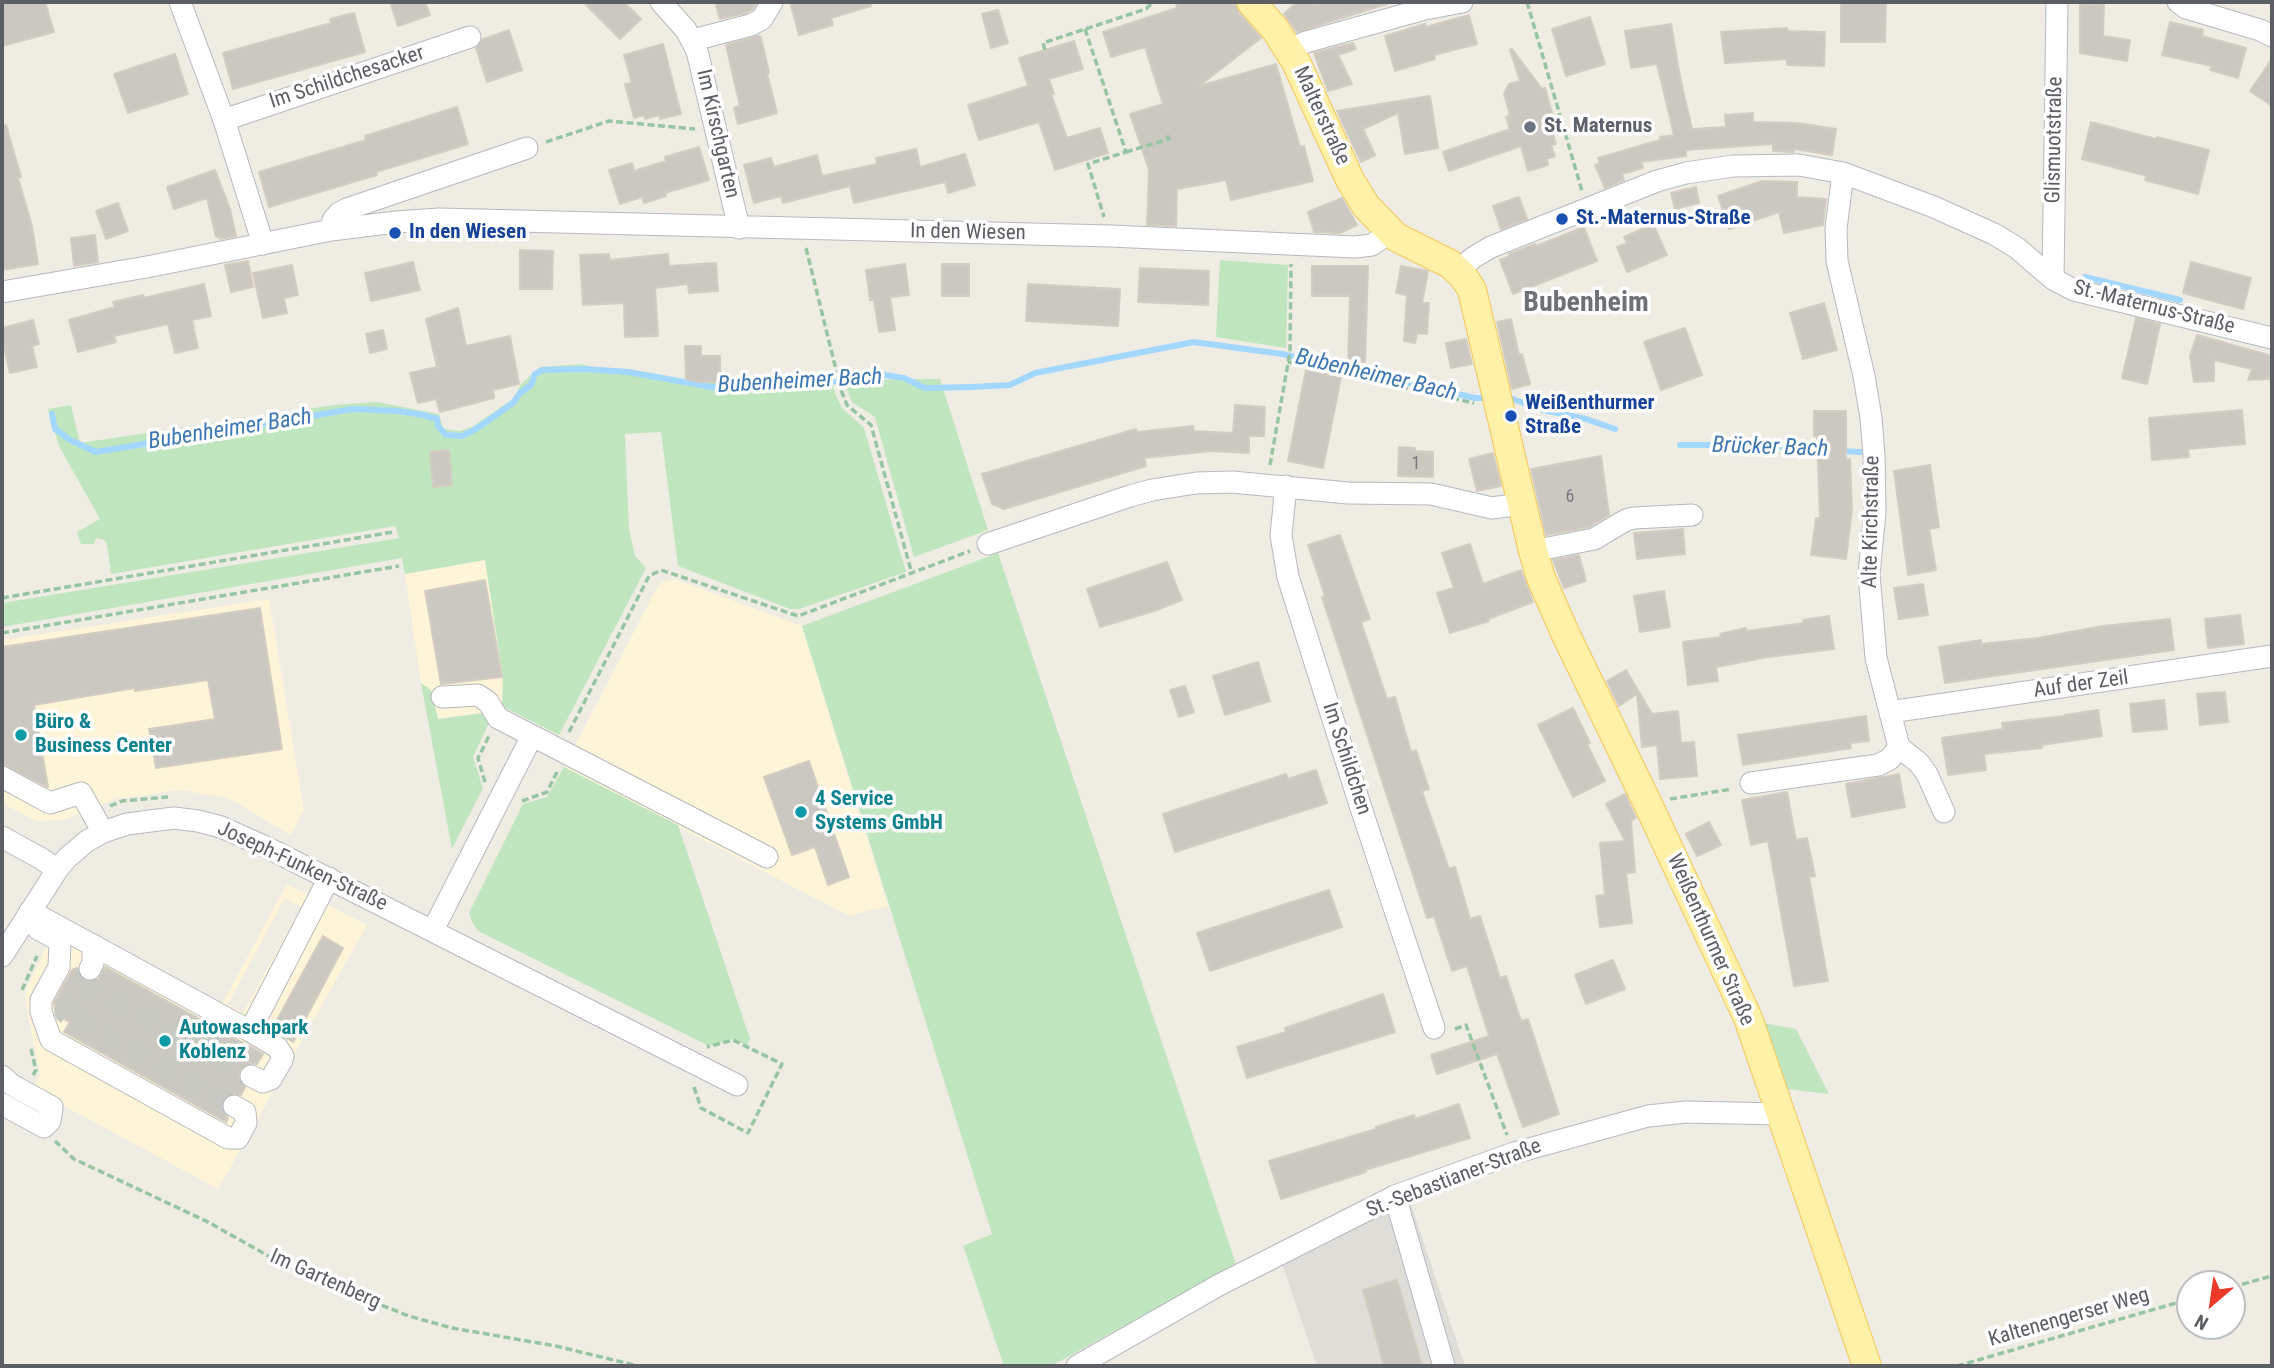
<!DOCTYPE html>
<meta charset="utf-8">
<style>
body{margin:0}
#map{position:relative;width:2274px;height:1368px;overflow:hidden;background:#eeece3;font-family:"Roboto Condensed",sans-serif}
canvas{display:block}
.frame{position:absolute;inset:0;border:4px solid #5b5f64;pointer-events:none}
.north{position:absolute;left:2176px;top:1270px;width:70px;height:70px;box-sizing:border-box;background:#fff;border:2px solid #bdbfc1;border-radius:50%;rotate:209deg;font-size:19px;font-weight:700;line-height:28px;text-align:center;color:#5b5f64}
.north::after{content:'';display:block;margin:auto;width:24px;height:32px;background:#ed392a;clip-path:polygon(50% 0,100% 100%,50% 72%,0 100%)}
</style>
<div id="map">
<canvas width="2274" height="1368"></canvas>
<div class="frame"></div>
<div class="north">N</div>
</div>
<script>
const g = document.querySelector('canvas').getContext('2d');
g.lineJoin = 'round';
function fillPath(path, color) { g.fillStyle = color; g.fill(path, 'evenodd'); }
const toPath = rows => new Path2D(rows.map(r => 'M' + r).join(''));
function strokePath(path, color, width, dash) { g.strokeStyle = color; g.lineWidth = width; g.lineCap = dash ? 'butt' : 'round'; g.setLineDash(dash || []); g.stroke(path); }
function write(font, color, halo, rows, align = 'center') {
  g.font = font + ' "Roboto Condensed",sans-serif'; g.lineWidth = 7; g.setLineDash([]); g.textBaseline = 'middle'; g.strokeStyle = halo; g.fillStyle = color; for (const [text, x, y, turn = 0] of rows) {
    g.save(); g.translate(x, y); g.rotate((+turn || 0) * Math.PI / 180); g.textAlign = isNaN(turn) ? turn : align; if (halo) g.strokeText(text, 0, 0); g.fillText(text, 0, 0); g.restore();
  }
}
fillPath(toPath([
 [485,560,503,678,502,706,489,723,481,713,438,719,431,690,421,683,405,574],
 [674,579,802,626,888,906,849,916,564,767,654,593,661,583],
 [269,599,304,810,291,835,228,798,181,790,116,799,63,820,36,821,2,803,2,640],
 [287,884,367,925,218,1189,33,1089,40,1074,25,999,26,989,59,921,221,1006],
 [285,898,301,907,243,1013,228,1004]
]), '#fef5d8');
fillPath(toPath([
 [1409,1198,1465,1366,1317,1366,1281,1261]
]), '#dfddd7');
fillPath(toPath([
 [1220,260,1288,265,1286,348,1216,337],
 [581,364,596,368,627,369,700,382,833,380,834,391,842,408,864,428,906,572,799,609,790,609,678,566,661,432,625,434,629,529,635,556,646,568,559,735,502,706,503,678,485,560,405,574,402,558,2,627,2,603,399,538,395,526,111,574,107,544,104,540,96,538,94,544,81,544,77,532,100,519,59,446,48,409,71,405,80,443,334,405,377,402,439,414,443,429,460,431,472,427,507,403,514,398,521,384,540,367],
 [940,379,988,530,914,557,875,417,852,402,843,380],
 [998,553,1236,1264,1051,1366,1004,1366,963,1246,992,1234,802,626],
 [421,683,431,690,438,719,482,713,489,723,473,757,483,788,452,849],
 [564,767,678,825,750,1039,747,1045,731,1039,709,1046,478,931,472,922,469,913,523,804,547,797],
 [1763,1023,1796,1029,1829,1094,1787,1089]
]), '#bfe6bf');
strokePath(toPath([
 [2085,277,2180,300],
 [1507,397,1543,410,1586,419,1615,429],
 [52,414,55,429,70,440,96,452,353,409,397,411,423,415,437,419,438,426,446,435,462,436,476,429,513,403,520,393,531,385,535,374,543,370,584,369,628,372,712,387,761,384,780,380,828,382,850,380,863,375,885,375,904,378,925,388,972,387,1010,385,1035,373,1194,342,1282,354,1475,398,1489,398],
 [1680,445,1757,445,1823,450],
 [1838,451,1860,452]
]), '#a2d7ff', 6);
const building = toPath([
 [2,2,45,2,54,32,2,46,2,2],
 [390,2,425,2,430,15,398,26,390,2],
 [583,2,624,2,641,19,620,39,583,2],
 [715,2,757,2,753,9,746,13,720,19,715,2],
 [790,2,871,2,871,6,831,18,833,25,799,35,790,2],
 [1176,2,1235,2,1239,13,1261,38,1199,86,1276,64,1300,147,1304,146,1313,181,1231,200,1226,180,1177,189,1176,226,1147,225,1149,170,1130,114,1163,104,1145,47,1111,57,1103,32,1177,8,1176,2],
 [1297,2,1311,2,1314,5,1324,2,1386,2,1387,4,1297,32,1284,14,1297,2],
 [1841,3,1886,3,1885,42,1841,42,1841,3],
 [2080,4,2104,4,2103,36,2130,40,2127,61,2080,53,2080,4],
 [998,10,1008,43,991,48,982,14,998,10],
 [354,13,365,52,233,89,223,53,331,23,330,19,354,13],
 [1469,15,1477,44,1434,55,1435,59,1395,71,1385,36,1425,24,1426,27,1469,15],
 [1590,17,1605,64,1566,76,1552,29,1590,17],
 [2170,22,2203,30,2202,36,2246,48,2238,78,2210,70,2212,66,2162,55,2170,22],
 [1671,24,1680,77,1692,129,1726,127,1725,115,1753,113,1753,122,1797,123,1836,129,1832,155,1794,149,1794,152,1773,151,1773,144,1686,150,1686,156,1641,162,1643,168,1622,174,1624,180,1605,188,1595,165,1600,163,1598,158,1660,140,1660,137,1674,135,1657,64,1631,68,1625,31,1671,24],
 [1787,28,1788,31,1825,32,1824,66,1787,65,1787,59,1725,63,1721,32,1787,28],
 [509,30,522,70,487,82,476,48,483,39,509,30],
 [758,36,761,37,769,73,767,74,777,113,738,124,734,108,740,106,726,45,758,36],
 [1074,41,1083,69,1049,79,1054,94,1051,94,1067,138,1100,128,1108,153,1055,170,1039,122,979,140,968,105,1028,86,1019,58,1074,41],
 [1353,43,1356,49,1338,55,1352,84,1328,91,1314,53,1353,43],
 [663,44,681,114,660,119,659,115,645,119,644,115,634,118,625,84,632,83,624,55,663,44],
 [1512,49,1542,89,1545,88,1553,116,1548,118,1556,144,1551,145,1555,156,1547,159,1548,165,1528,171,1521,146,1449,171,1443,152,1510,129,1506,117,1510,115,1504,94,1509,84,1520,81,1510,50,1512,49],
 [175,54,188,94,128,113,114,74,175,54],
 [2272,59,2272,106,2250,91,2272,59],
 [1430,96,1438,148,1405,154,1398,113,1363,129,1375,155,1361,162,1337,111,1430,96],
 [457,107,468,144,376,172,377,175,269,207,259,172,366,140,365,136,457,107],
 [2091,122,2156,139,2157,137,2209,150,2198,194,2145,180,2147,176,2082,159,2091,122],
 [6,125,21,177,18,178,32,226,38,264,2,270,2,126,6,125],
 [699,147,709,180,665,193,666,196,644,203,642,197,620,204,609,170,632,163,634,171,666,161,665,157,699,147],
 [916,149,920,167,965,154,975,185,948,193,945,182,854,203,850,186,783,203,781,196,754,203,744,165,771,158,774,167,817,155,822,176,877,164,876,158,916,149],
 [215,170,230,209,236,236,220,239,220,237,216,237,207,198,174,209,167,187,215,170],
 [1762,181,1797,182,1797,197,1826,199,1823,225,1784,233,1779,212,1729,229,1718,196,1762,181],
 [1696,187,1699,203,1675,209,1671,193,1696,187],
 [1519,197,1527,219,1501,229,1493,206,1519,197],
 [1342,198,1357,225,1340,233,1314,232,1308,212,1342,198],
 [118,203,128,231,106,239,96,211,118,203],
 [1653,224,1667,255,1627,272,1617,247,1627,243,1624,237,1653,224],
 [1584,227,1597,261,1513,294,1500,260,1510,256,1509,254,1535,244,1536,246,1584,227],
 [95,235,98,262,74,266,71,238,95,235],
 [520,250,553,251,552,289,520,289,520,250],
 [609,254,610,260,668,254,669,266,716,263,718,291,689,293,688,284,655,288,658,336,625,337,624,303,583,305,580,255,609,254],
 [248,261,253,287,231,292,225,265,248,261],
 [413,262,420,290,371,301,365,273,413,262],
 [2191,262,2251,278,2243,309,2183,293,2191,262],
 [905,264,909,295,890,297,895,330,879,332,874,300,870,300,866,270,905,264],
 [942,264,969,264,969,296,942,296,942,264],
 [292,265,298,295,284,298,287,313,263,318,253,273,292,265],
 [1312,266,1368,266,1365,362,1348,361,1350,296,1312,296,1312,266],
 [1401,266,1428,271,1422,303,1429,303,1427,334,1417,333,1415,343,1404,341,1407,295,1396,293,1401,266],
 [1140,268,1209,271,1208,305,1138,302,1140,268],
 [204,284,211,316,192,320,198,348,175,353,168,324,114,336,116,342,78,352,69,320,115,307,113,302,143,295,144,298,204,284],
 [1028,284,1120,289,1118,326,1026,321,1028,284],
 [1824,303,1837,350,1803,359,1790,313,1824,303],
 [458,308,466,346,510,336,519,384,493,390,494,398,440,412,436,399,418,403,410,373,437,367,426,319,458,308],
 [2136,318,2160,324,2147,384,2122,378,2136,318],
 [1511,319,1519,355,1522,354,1530,384,1512,389,1497,322,1511,319],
 [33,320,39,344,32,346,37,367,10,373,2,339,2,328,33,320],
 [1685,328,1702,375,1661,390,1644,342,1685,328],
 [383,330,387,349,370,353,366,334,383,330],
 [2197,335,2272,356,2272,379,2248,380,2252,369,2214,360,2214,381,2194,382,2190,356,2197,335],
 [1466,339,1472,364,1451,368,1446,343,1466,339],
 [685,346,701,346,701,356,720,356,720,382,700,382,686,379,685,346],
 [1306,370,1341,377,1323,468,1288,461,1306,370],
 [1235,405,1265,407,1264,436,1249,436,1249,453,1212,451,1144,458,1146,466,1004,509,992,504,982,474,1136,429,1137,432,1193,426,1194,431,1233,433,1235,405],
 [2242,410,2245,444,2188,449,2189,457,2152,460,2149,418,2242,410],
 [1814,411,1846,411,1846,460,1850,459,1852,510,1846,559,1811,555,1816,518,1820,518,1817,436,1814,436,1814,411],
 [1399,447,1415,448,1415,451,1433,452,1433,477,1398,476,1399,447],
 [449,450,452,485,433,487,430,452,449,450],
 [1493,453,1501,486,1477,491,1469,459,1493,453],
 [1601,456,1609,515,1589,527,1546,535,1531,469,1601,456],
 [1930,465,1939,527,1929,529,1936,570,1908,575,1894,471,1930,465],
 [1683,529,1685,554,1637,559,1634,533,1683,529],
 [1340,535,1370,619,1361,622,1387,699,1395,697,1411,752,1416,750,1429,789,1422,791,1449,869,1455,867,1470,919,1480,916,1500,978,1506,976,1521,1021,1528,1019,1559,1114,1523,1127,1497,1054,1437,1074,1431,1055,1489,1036,1467,966,1452,971,1434,916,1427,918,1322,597,1325,596,1308,545,1340,535],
 [1470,544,1483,584,1521,570,1533,602,1488,619,1489,621,1450,633,1437,593,1454,588,1442,553,1470,544],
 [1579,555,1586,581,1564,588,1553,560,1579,555],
 [1167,562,1182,600,1154,611,1100,627,1087,589,1167,562],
 [485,580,502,677,441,684,425,591,485,580],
 [1923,584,1928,615,1899,619,1894,588,1923,584],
 [1664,591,1670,627,1640,632,1634,596,1664,591],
 [260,608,282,749,156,768,149,729,215,719,208,680,135,691,135,688,34,705,48,787,2,764,2,647,260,608],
 [2240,615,2244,644,2208,648,2205,619,2240,615],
 [1829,616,1834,649,1768,657,1716,667,1718,681,1688,685,1683,642,1721,637,1720,634,1746,628,1747,631,1804,623,1803,620,1829,616],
 [2170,619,2174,650,1945,683,1939,647,1981,640,1981,644,2038,638,2103,626,2170,619],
 [1258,662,1270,701,1225,715,1213,676,1258,662],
 [1626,670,1652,714,1678,711,1681,743,1694,742,1697,776,1660,779,1657,745,1642,747,1637,694,1619,706,1607,681,1626,670],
 [1185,686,1194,712,1179,717,1170,690,1185,686],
 [2225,692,2228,722,2200,725,2197,694,2225,692],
 [2164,700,2167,729,2133,732,2130,704,2164,700],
 [1573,708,1590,743,1587,744,1605,781,1573,797,1538,725,1573,708],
 [2098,710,2102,736,2042,745,2042,748,1984,754,1986,770,1948,775,1942,738,2003,729,2002,723,2065,716,2065,715,2098,710],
 [1866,716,1869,741,1850,743,1851,748,1743,765,1738,735,1866,716],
 [809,761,849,877,828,885,815,847,792,855,764,777,809,761],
 [1316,770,1327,803,1175,852,1163,814,1286,774,1288,779,1316,770],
 [1899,774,1905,807,1852,817,1846,784,1899,774],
 [1787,792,1796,840,1807,838,1815,876,1809,877,1828,981,1794,986,1768,841,1751,845,1742,800,1787,792],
 [1625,794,1636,818,1631,821,1635,872,1626,873,1632,923,1600,927,1596,896,1605,895,1600,843,1625,841,1606,804,1625,794],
 [1709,822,1721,845,1697,856,1686,834,1709,822],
 [1329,890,1342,927,1210,971,1197,933,1329,890],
 [323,936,343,948,293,1042,272,1029,323,936],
 [1613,960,1625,989,1586,1004,1575,975,1613,960],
 [105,967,263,1054,257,1064,250,1063,240,1070,238,1077,245,1087,241,1095,233,1093,223,1099,221,1107,228,1118,226,1122,64,1032,70,1022,56,1015,54,1003,72,970,77,968,80,977,85,981,91,982,98,980,105,967],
 [1383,994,1395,1032,1247,1078,1237,1047,1286,1032,1285,1028,1383,994],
 [1459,1104,1470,1138,1365,1170,1366,1172,1281,1199,1269,1161,1376,1129,1376,1127,1414,1115,1415,1119,1459,1104],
 [1397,1280,1422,1366,1384,1366,1363,1290,1397,1280]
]);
fillPath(building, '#cbc8c2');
strokePath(building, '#d3cdc1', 2);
strokePath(toPath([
 [90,969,65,1013,234,1106],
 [82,983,251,1076]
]), '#c9c9c3', 21, [21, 10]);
const minor = toPath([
 [180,2,224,120,263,244],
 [661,2,686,30,697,51,739,228],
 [2178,2,2186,8,2260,30,2272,36],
 [693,40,751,25,762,19,772,2],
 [1289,50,1306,42,1425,9,1462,2],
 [224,120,470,37],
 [331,230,333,220,339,213,347,209,527,148],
 [1457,271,1474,257,1491,247,1657,181,1686,173,1733,166,1799,165,1843,173,1934,207,1994,234,2017,248,2053,279,2074,290,2272,338],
 [2053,279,2057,2],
 [2,292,152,266,331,230,396,222,439,219,1110,236,1355,247,1372,245,1390,232],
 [1286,486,1281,535,1288,577,1360,805,1434,1028],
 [988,544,1130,496,1152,490,1196,483,1232,482,1348,493,1431,494,1492,508,1521,504],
 [1533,551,1594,539,1626,520,1634,518,1692,515],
 [442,697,478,695,488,702,498,718,767,857],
 [1890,712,2272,656],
 [1899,747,1919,763,1927,774,1944,812],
 [2,777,50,803,81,793,103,832],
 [1751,783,1878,765,1890,759,1899,747,1876,658,1869,574,1875,512,1874,455,1871,418,1864,376,1837,261,1836,229,1843,173],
 [2,837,42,859,57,870],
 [30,911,250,1031,329,878],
 [38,929,60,941,59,967,41,1000,41,1012,51,1040,228,1138,238,1138,246,1123,245,1112,234,1106],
 [433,930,532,736],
 [2,956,57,870,67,858,87,841,103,832,127,824,174,818,198,821,221,827,268,848,737,1085],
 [90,969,93,963,93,945],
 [250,1031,277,1047,283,1056,282,1060,271,1079,263,1082,251,1076],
 [2,1076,12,1085,52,1107,50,1121,44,1127,2,1104],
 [1395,1196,1444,1366],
 [1077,1366,1219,1285,1395,1196,1514,1153,1648,1116,1686,1112,1781,1114]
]);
const major = toPath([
 [1251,2,1275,29,1296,62,1350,180,1366,206,1396,237,1450,264,1463,276,1472,290,1533,551,1541,578,1565,633,1647,802,1748,1018,1867,1366]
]);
strokePath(minor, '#b6b9be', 23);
strokePath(major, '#f4c756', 30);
strokePath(toPath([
 [1527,2,1582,191],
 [1085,29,1126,152,1088,164,1104,217],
 [1045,50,1043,43,1146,9,1153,2],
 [546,142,609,121,695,129],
 [1126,152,1169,139,1166,134],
 [806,248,841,390,847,405,871,425,912,574],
 [1288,362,1474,403],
 [1270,465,1290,352,1291,264],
 [2,598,393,532],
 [2,633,399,566],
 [569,732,649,576,661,570,798,616,970,551],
 [485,782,478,758,490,734],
 [1670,799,1732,789],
 [522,801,547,792,558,770],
 [110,806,122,801,168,797],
 [22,990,37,956],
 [1455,1029,1466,1025,1507,1135],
 [31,1049,36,1070,33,1075],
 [694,1087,701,1108,748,1133,782,1064,733,1040,707,1047],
 [55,1141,74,1159,208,1222,297,1272,409,1316,452,1328,556,1346,638,1366],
 [2232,1287,2272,1276],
 [1957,1366,2190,1299]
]), '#96c5a4', 3.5, [7, 3.5]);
strokePath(minor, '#fff', 21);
strokePath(major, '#fff1a7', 28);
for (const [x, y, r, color] of [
 [1530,127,7,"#6b7280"],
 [1562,219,7,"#1a4fb4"],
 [395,233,7,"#1a4fb4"],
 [1511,416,7,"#1a4fb4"],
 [21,735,7,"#0f9aa8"],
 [801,812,7,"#0f9aa8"],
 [165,1041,7,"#0f9aa8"]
]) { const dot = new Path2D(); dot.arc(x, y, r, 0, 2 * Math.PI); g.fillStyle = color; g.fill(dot); strokePath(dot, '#fff', 2.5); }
write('18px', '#77797c', null, [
 ["1",1416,464],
 ["6",1570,497]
]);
write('21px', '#5b5f64', '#fff', [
 ["Im Schildchesacker",347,78,-18],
 ["Malterstraße",1321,116,65],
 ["Im Kirschgarten",717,134,77],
 ["Glismuotstraße",2055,140,-89],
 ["In den Wiesen",968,233,1],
 ["St.-Maternus-Straße",2154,308,14],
 ["Alte Kirchstraße",1872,522,-89],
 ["Auf der Zeil",2081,685,-8],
 ["Im Schildchen",1346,759,72],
 ["Joseph-Funken-Straße",302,867,25],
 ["Weißenthurmer Straße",1710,940,66],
 ["St.-Sebastianer-Straße",1454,1179,-21],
 ["Im Gartenberg",325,1280,24],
 ["Kaltenengerser Weg",2069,1318,-16]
]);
write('bold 21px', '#5b616d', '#fff', [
 ["St. Maternus",1544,127]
], 'left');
write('bold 21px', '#164399', '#fff', [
 ["St.-Maternus-Straße",1576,219],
 ["In den Wiesen",409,233],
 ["Weißenthurmer",1525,404],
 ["Straße",1525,428]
], 'left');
write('bold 21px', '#0d838f', '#fff', [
 ["Büro &",35,723],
 ["Business Center",35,747],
 ["4 Service",815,800],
 ["Systems GmbH",815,824],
 ["Autowaschpark",179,1029],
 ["Koblenz",179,1053]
], 'left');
write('italic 23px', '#3d77b4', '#fff', [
 ["Bubenheimer Bach",1376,376,13],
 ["Bubenheimer Bach",800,382,-3],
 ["Bubenheimer Bach",230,430,-9],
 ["Brücker Bach",1770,448,2]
]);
write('bold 28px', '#6c7176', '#fff', [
 ["Bubenheim",1586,304]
]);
</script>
